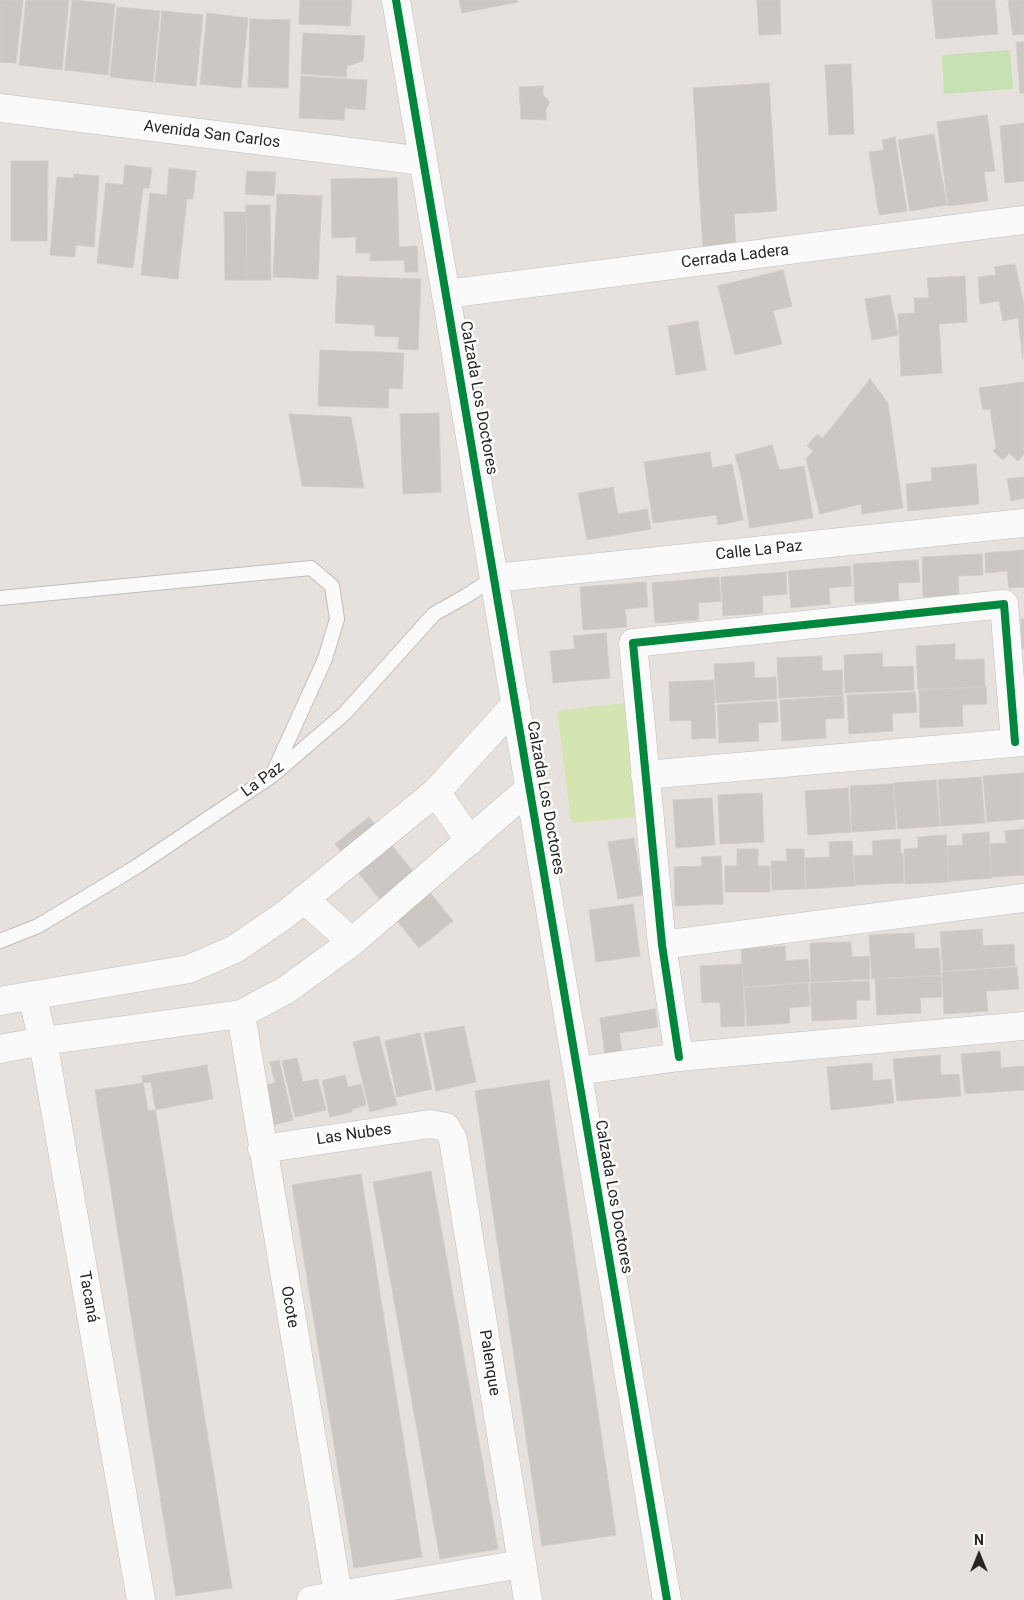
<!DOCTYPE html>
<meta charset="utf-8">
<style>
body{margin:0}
#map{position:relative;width:1024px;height:1600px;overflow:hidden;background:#e6e1dc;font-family:Roboto,sans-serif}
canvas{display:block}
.north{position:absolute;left:954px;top:1530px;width:50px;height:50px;-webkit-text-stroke:4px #fff;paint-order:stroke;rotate:0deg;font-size:14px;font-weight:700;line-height:20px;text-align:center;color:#272727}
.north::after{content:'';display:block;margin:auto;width:18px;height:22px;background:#272727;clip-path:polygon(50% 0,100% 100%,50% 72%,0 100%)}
</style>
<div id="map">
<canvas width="1024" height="1600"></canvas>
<div class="north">N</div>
</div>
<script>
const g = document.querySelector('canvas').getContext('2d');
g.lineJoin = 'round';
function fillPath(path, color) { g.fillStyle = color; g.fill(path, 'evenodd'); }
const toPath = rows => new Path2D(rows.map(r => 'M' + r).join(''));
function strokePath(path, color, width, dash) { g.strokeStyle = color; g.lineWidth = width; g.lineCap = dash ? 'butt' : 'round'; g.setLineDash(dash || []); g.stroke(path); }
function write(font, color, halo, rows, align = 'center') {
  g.font = font + ' Roboto,sans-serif'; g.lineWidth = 5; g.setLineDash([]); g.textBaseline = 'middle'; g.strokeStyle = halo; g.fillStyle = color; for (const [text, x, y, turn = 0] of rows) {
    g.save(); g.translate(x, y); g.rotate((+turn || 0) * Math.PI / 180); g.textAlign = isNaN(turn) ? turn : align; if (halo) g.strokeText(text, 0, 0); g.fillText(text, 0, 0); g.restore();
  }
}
fillPath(toPath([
 [1010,50,1013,89,944,94,942,55]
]), '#c8e1b4');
fillPath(toPath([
 [624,703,638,817,571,823,557,711]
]), '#d4e5b2');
const building = toPath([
 [0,0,23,0,16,63,0,62,0,0],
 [26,0,69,0,62,70,19,65,26,0],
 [72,0,115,4,108,75,65,70,72,0],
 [300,0,352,0,350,26,299,24,300,0],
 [459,0,517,0,518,2,462,13,459,0],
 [757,0,780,0,781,34,759,35,757,0],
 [932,0,995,0,998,34,936,39,932,0],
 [1008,0,1024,0,1024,34,1013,35,1008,0],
 [117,7,160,11,153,82,110,77,117,7],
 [162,11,203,15,196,86,155,82,162,11],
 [207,13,248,18,241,88,200,84,207,13],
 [250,19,290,20,288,88,248,87,250,19],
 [303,33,365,36,363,61,347,66,346,77,301,74,303,33],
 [1016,42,1024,42,1024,93,1020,93,1016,42],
 [851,64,854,134,829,135,825,65,851,64],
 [301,76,367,80,365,110,345,108,344,120,299,118,301,76],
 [769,83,777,211,734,214,736,247,703,249,693,88,769,83],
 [543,86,543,95,550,102,546,109,546,120,521,119,519,87,543,86],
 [987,115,995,171,984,172,988,201,948,206,937,122,987,115],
 [1024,123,1024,181,1005,183,1000,126,1024,123],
 [934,134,947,205,910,211,898,140,934,134],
 [895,137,907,211,879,215,869,152,884,150,882,140,895,137],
 [11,161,48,161,47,241,11,241,11,161],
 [125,165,152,168,149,188,143,188,133,268,97,263,106,183,123,185,125,165],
 [169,168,196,171,193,199,187,199,178,279,141,275,150,193,167,195,169,168],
 [247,171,276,172,274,196,245,194,247,171],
 [74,174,99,176,94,247,76,245,75,257,50,255,57,177,73,178,74,174],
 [397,178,399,247,417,246,418,272,405,272,404,260,370,261,370,253,356,253,356,237,332,238,331,179,397,178],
 [277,194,322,196,318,279,273,277,277,194],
 [246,205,270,205,271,280,247,280,246,205],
 [224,212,246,212,247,280,225,280,224,212],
 [1015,264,1024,304,1023,359,1018,318,1003,321,999,301,980,304,978,277,996,275,994,267,1015,264],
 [783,270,792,306,773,311,782,344,735,355,718,286,783,270],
 [337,276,421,279,418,350,398,349,399,337,375,336,375,325,335,323,337,276],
 [965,276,967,322,939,324,942,373,901,376,898,314,915,313,914,298,929,298,927,278,965,276],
 [890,295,898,335,872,340,865,299,890,295],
 [698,321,706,370,676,375,668,326,698,321],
 [320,350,404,353,402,389,389,388,388,408,318,406,320,350],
 [870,379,888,403,903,508,862,514,861,504,820,514,806,459,813,451,807,446,817,434,823,438,870,379],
 [1024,382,1024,454,1018,461,1009,453,1003,460,993,451,996,447,990,409,983,410,979,388,1024,382],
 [439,413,441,492,403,494,400,414,439,413],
 [289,414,351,417,364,488,302,486,289,414],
 [772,445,779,470,804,466,813,518,750,528,742,480,735,455,772,445],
 [710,452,712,468,732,464,743,520,718,525,716,515,653,523,644,462,710,452],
 [976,464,979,504,908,511,906,484,932,481,931,468,976,464],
 [1024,477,1024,498,1011,501,1007,479,1024,477],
 [613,487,618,514,647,509,651,529,587,540,578,493,613,487],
 [1024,550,1024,587,1009,588,1007,571,986,573,985,553,1024,550],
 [982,554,983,575,958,576,959,596,923,597,922,557,982,554],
 [918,560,920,582,898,583,899,601,855,603,853,564,918,560],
 [850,566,852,586,829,588,830,604,791,608,788,571,850,566],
 [786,572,787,594,762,596,763,613,723,616,721,577,786,572],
 [719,577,721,601,698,603,699,620,655,623,652,583,719,577],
 [646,582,648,607,625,609,627,627,583,630,580,587,646,582],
 [1021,619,1024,619,1024,649,1022,649,1021,619],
 [606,633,610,678,553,683,550,651,575,649,573,636,606,633],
 [955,644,955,660,984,659,985,687,918,689,916,646,955,644],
 [882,653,883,667,913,666,914,690,845,693,844,655,882,653],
 [822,656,822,671,842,670,843,695,779,698,777,658,822,656],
 [754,662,755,678,776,677,777,699,716,703,714,664,754,662],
 [714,680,716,738,692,739,691,720,670,721,669,682,714,680],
 [986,687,987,704,962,705,963,726,920,728,919,690,986,687],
 [915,692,917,712,892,714,893,731,849,734,847,695,915,692],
 [843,696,844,718,825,719,826,738,782,741,780,700,843,696],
 [777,701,778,722,758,723,759,741,719,743,717,705,777,701],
 [1024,773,1024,819,987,822,983,776,1024,773],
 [981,777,985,823,941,826,938,780,981,777],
 [936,780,940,826,898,829,893,783,936,780],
 [893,784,896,829,852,832,850,786,893,784],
 [848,788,851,832,808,835,805,791,848,788],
 [762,793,764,842,720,844,718,795,762,793],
 [712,798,715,845,676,848,673,800,712,798],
 [369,817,453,921,419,948,335,844,369,817],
 [1024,829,1024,875,992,877,989,844,1006,843,1005,831,1024,829],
 [989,832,992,878,949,881,947,846,963,845,962,834,989,832],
 [946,835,949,882,905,884,904,849,918,848,918,837,946,835],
 [634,838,643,895,618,899,608,842,634,838],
 [900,839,901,853,903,853,904,883,855,885,854,856,873,855,872,841,900,839],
 [852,841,855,886,806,889,805,858,830,857,829,842,852,841],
 [737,849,758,849,758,866,770,866,770,892,725,892,725,866,737,866,737,849],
 [786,849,804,849,805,889,772,890,771,861,787,861,786,849],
 [721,856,723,904,675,906,674,867,702,866,701,857,721,856],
 [633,904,640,956,596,962,589,910,633,904],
 [982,929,983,946,1014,944,1015,966,943,971,940,932,982,929],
 [914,933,915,949,939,948,941,975,872,979,869,935,914,933],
 [851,942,852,957,869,956,870,979,811,982,810,943,851,942],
 [785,946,786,961,808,959,810,982,744,987,741,949,785,946],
 [742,964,745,1026,721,1027,720,1002,702,1003,700,966,742,964],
 [1017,967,1019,989,986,991,988,1011,944,1014,942,972,1017,967],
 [941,976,942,997,920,998,921,1013,877,1015,875,979,941,976],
 [869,981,870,1000,856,1000,857,1019,812,1021,810,983,869,981],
 [808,983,810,1006,789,1008,790,1023,747,1026,744,988,808,983],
 [655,1009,658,1027,619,1033,626,1075,608,1077,600,1018,655,1009],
 [464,1026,476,1082,436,1091,424,1033,464,1026],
 [420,1033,432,1089,397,1097,385,1041,420,1033],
 [379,1036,397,1105,370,1112,353,1042,379,1036],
 [1000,1051,1001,1068,1024,1066,1024,1090,965,1094,961,1054,1000,1051],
 [940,1055,941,1075,959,1074,961,1096,897,1101,893,1059,940,1055],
 [297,1058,303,1082,318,1079,326,1110,295,1117,282,1061,297,1058],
 [279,1060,293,1120,269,1126,259,1087,275,1083,270,1062,279,1060],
 [872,1063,873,1081,891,1079,894,1103,831,1110,827,1067,872,1063],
 [207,1065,213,1099,148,1111,142,1076,207,1065],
 [345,1075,348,1087,361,1084,366,1105,352,1109,352,1112,330,1117,322,1081,345,1075],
 [549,1080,616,1535,542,1546,475,1091,549,1080],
 [151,1082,232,1588,176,1596,95,1090,151,1082],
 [431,1171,498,1549,440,1559,373,1182,431,1171],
 [361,1174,422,1557,354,1568,292,1185,361,1174]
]);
fillPath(building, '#cbc7c3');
strokePath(building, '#d1cdc8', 1);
const lane = toPath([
 [0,598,311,568,332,586,337,619,325,659,275,769],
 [0,941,38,926,136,867,273,775,345,713,434,614,466,596,494,578]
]);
const street = toPath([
 [396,0,667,1600],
 [0,108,423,161],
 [446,294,1024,220],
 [494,578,1024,523],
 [645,775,1024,742],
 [436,792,470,841],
 [304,899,352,942],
 [662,945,1024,898],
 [32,995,43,1041,141,1600],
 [0,1001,189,969,235,949,286,914,436,792,516,704],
 [241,1014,339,1600],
 [0,1049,43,1041,241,1014,286,990,352,942,530,788],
 [679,1057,662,945,633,643,1004,604,1015,742],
 [578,1071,679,1057,1024,1026],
 [262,1149,430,1124,446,1127,453,1139,528,1600],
 [311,1600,521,1564]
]);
strokePath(lane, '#bfbdbe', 16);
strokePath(street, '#bfbdbe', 29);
strokePath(lane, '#fbfafa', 14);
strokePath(street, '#fbfafa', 28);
strokePath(toPath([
 [396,0,667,1600],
 [679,1057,662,945,633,643,1004,604,1015,742]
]), '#00873e', 8);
write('16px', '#272727', '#fff', [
 ["Avenida San Carlos",212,135,7],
 ["Cerrada Ladera",735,257,-7],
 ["Calzada Los Doctores",478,398,80],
 ["Calle La Paz",759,551,-6],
 ["La Paz",263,780,-36],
 ["Calzada Los Doctores",545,798,80],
 ["Las Nubes",354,1135,-8],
 ["Calzada Los Doctores",613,1197,80],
 ["Tacaná",88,1297,80],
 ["Ocote",289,1307,80],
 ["Palenque",489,1363,81]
]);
</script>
